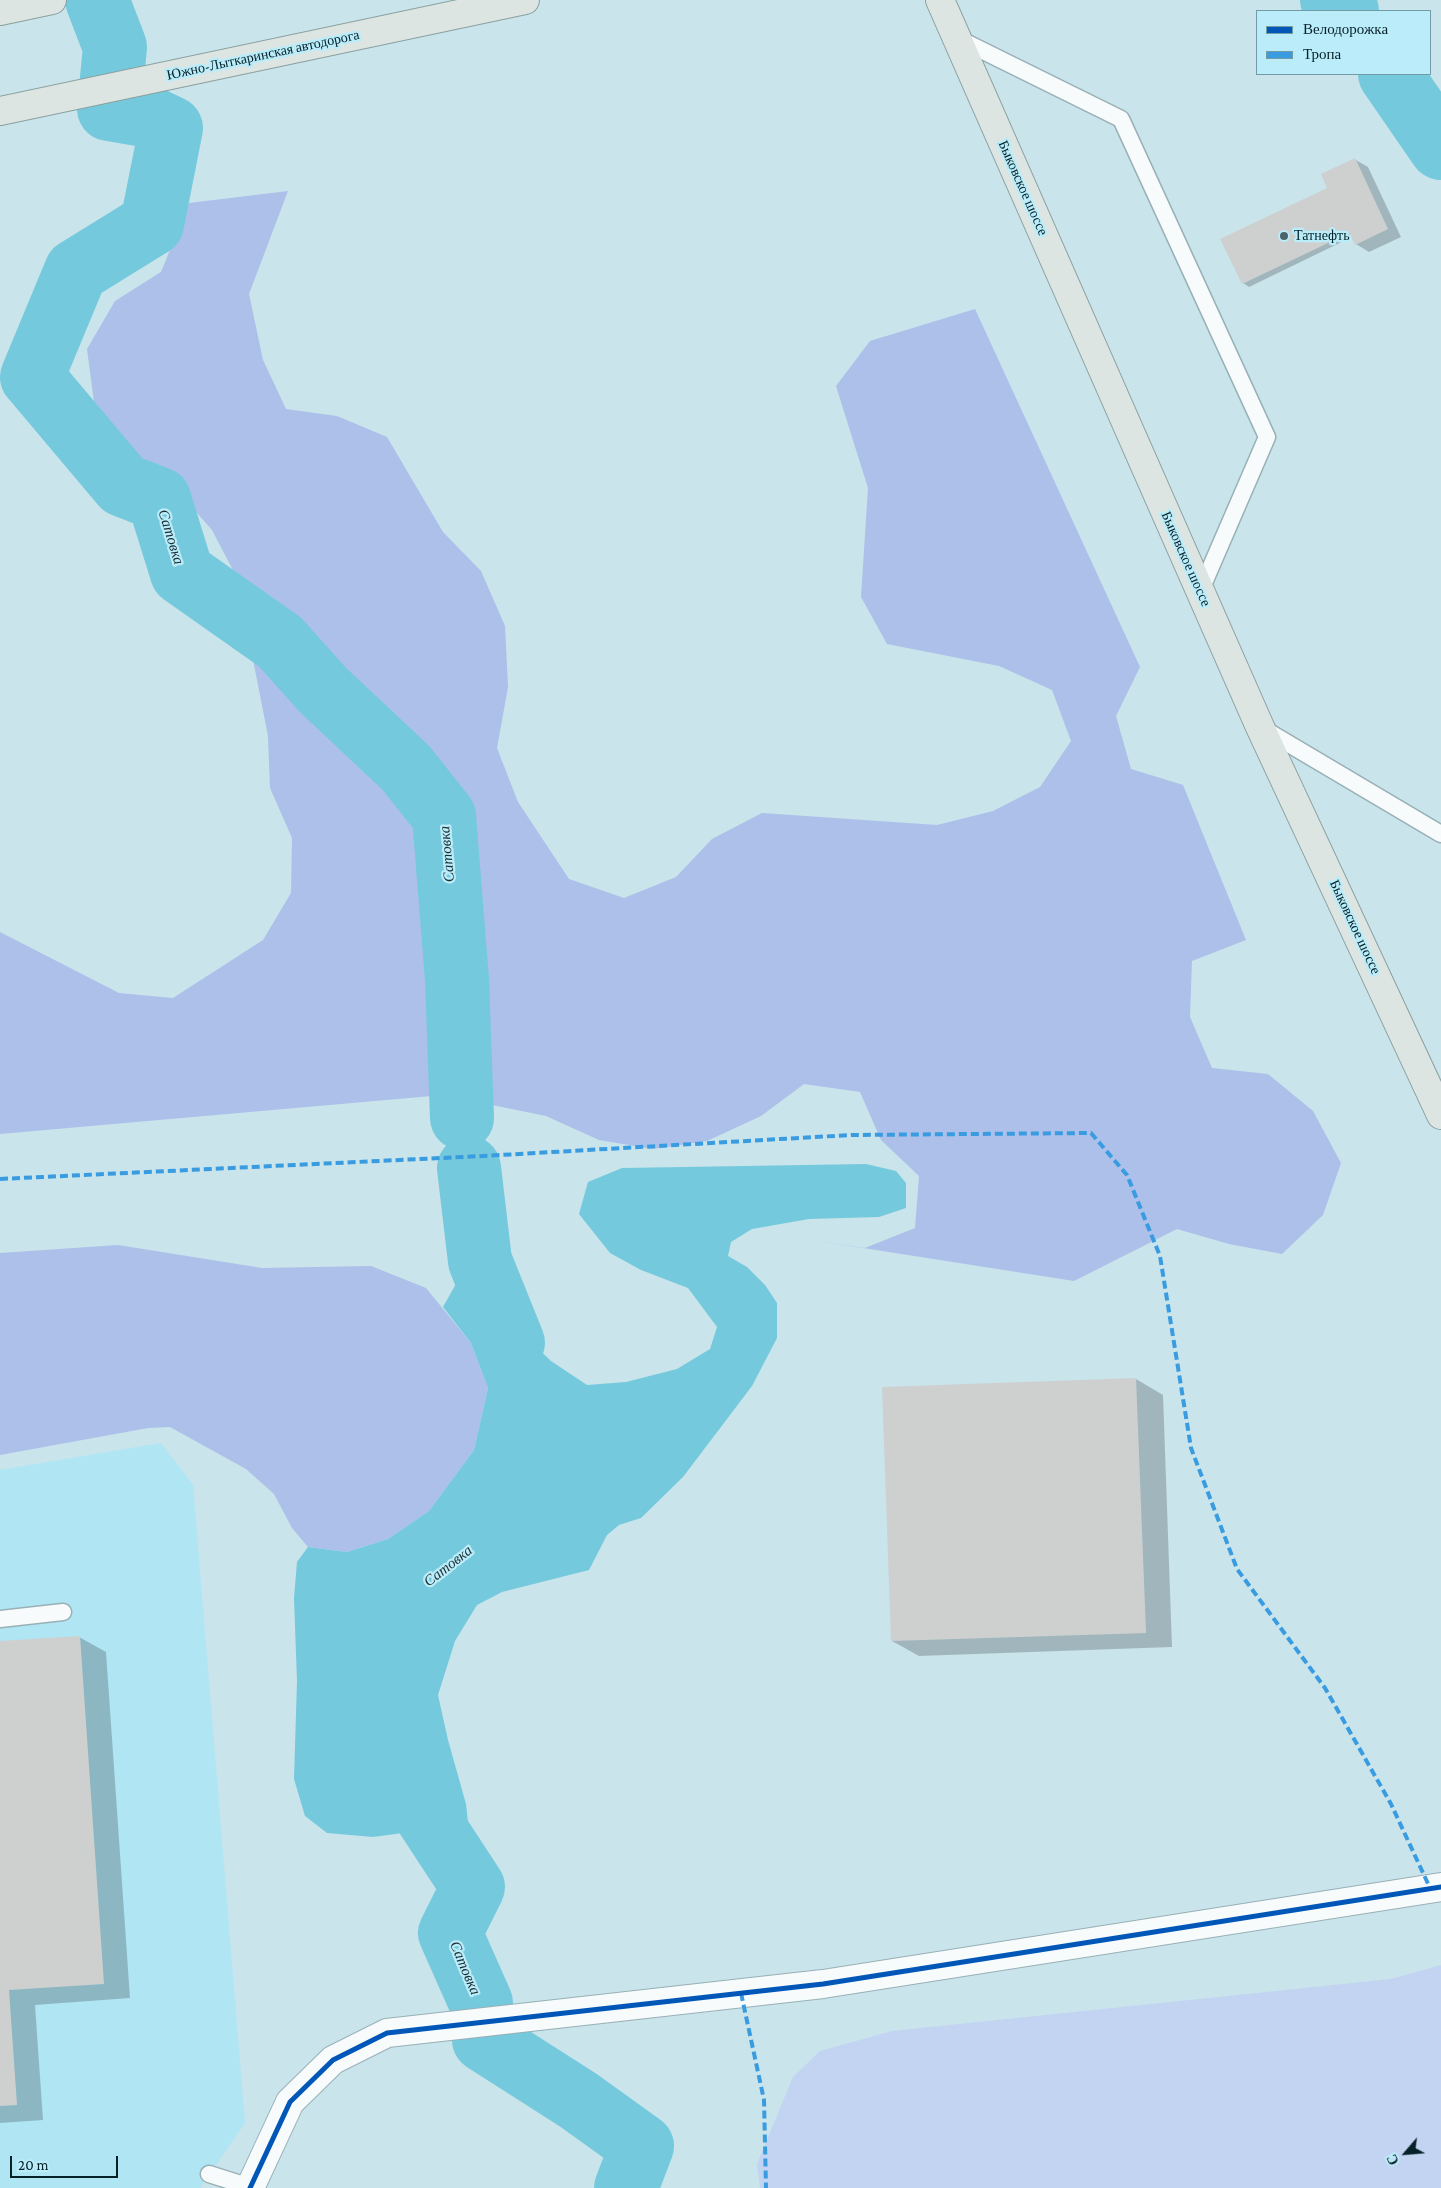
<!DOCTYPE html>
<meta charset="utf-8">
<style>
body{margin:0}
#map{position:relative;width:1441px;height:2188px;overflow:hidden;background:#c9e4eb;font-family:"Crimson Pro",serif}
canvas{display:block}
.legend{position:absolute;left:1256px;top:10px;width:175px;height:65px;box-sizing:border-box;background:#baecfa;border:1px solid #729ba6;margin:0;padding:6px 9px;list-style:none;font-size:15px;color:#062127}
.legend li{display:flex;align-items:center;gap:10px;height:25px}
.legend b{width:25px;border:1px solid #729ba6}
.north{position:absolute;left:1381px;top:2128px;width:50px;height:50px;-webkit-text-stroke:4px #baecfa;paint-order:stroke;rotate:243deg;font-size:14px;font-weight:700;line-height:20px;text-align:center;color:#062127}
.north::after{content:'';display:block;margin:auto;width:18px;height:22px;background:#062127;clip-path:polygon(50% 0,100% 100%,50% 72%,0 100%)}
.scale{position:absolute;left:10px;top:2156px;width:108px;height:22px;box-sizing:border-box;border:2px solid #062127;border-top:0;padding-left:6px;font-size:15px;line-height:18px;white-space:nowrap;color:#062127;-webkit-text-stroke:4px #baecfa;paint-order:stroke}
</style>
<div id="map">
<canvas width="1441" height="2188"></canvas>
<ul class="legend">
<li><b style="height:6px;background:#0057b8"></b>Велодорожка</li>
<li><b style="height:6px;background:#399be0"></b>Тропа</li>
</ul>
<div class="north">С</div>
<div class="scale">20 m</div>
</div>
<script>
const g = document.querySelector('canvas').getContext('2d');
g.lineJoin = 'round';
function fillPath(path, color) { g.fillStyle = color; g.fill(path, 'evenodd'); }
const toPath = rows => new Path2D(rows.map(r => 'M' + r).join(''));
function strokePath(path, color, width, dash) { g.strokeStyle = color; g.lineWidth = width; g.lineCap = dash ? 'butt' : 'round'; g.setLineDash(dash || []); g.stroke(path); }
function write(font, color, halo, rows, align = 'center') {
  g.font = font + ' "Crimson Pro",serif'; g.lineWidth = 4.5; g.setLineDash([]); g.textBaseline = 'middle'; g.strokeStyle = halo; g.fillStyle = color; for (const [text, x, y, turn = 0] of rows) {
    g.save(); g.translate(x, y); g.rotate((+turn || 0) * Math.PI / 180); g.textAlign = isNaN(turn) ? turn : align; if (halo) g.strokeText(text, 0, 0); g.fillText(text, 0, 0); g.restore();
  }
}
fillPath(toPath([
 [161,1443,193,1485,245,2123,200,2188,0,2188,0,1470]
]), '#b0e5f3');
fillPath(toPath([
 [1441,1965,1441,2188,760,2188,757,2164,793,2077,820,2051,892,2031,1391,1979]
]), '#c2d4f2');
fillPath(toPath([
 [288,191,249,294,263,360,286,409,337,416,387,437,443,532,481,571,505,626,508,687,497,748,518,802,569,879,624,898,676,877,712,839,762,813,937,825,993,811,1040,787,1071,741,1052,690,999,666,887,644,861,597,868,488,836,386,870,341,975,309,1140,667,1116,716,1131,769,1183,785,1246,940,1192,961,1190,1017,1212,1068,1268,1074,1313,1111,1341,1163,1323,1215,1282,1254,1229,1244,1177,1229,1074,1281,812,1240,865,1248,915,1228,919,1176,881,1140,860,1092,804,1084,761,1116,707,1141,653,1149,599,1140,546,1116,443,1095,0,1134,0,932,119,993,173,998,263,940,291,893,292,838,270,788,268,736,237,578,212,530,176,489,119,452,94,402,87,349,115,301,161,272,189,203],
 [118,1245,262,1268,371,1266,426,1288,471,1343,488,1388,474,1450,429,1511,388,1539,347,1552,308,1547,292,1528,274,1494,246,1469,170,1427,148,1428,0,1455,0,1253]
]), '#acc0ea');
fillPath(toPath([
 [866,1164,896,1171,906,1183,906,1208,879,1217,809,1219,752,1229,731,1242,728,1256,747,1267,765,1285,777,1303,777,1338,752,1386,683,1477,641,1518,619,1525,607,1535,589,1570,502,1592,477,1605,455,1641,438,1695,448,1740,466,1804,469,1832,459,1841,410,1832,373,1837,327,1833,305,1816,294,1779,297,1681,294,1598,297,1562,308,1547,347,1552,388,1539,429,1511,474,1450,488,1388,471,1343,443,1307,457,1282,480,1261,502,1278,529,1340,551,1361,587,1385,626,1382,677,1369,710,1349,717,1327,688,1288,641,1270,610,1253,579,1214,588,1182,622,1168]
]), '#75c9dd');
fillPath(toPath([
 [1354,159,1368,167,1401,237,1369,252,1356,244,1352,237,1249,287,1243,283],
 [1136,1379,1163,1395,1172,1647,919,1656,892,1641,883,1388],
 [79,1637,106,1652,130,1998,35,2005,43,2120,0,2123,0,1642]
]), '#0003');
strokePath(toPath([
 [97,0,115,47,109,109,144,115,171,128,152,224,76,271,32,377,123,485,159,499,182,573,280,642,323,690,406,768,444,816,457,980,462,1118],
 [1332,0,1341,3,1347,11],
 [1390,74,1441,148],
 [469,1168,480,1261,513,1343],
 [406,1758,420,1806,473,1887,450,1933,481,2003],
 [484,2040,578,2100,642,2146,626,2188]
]), '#75c9dd', 64);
fillPath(toPath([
 [1355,158,1388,229,1355,245,1349,233,1242,284,1220,239,1327,188,1321,174],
 [1136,1378,1146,1633,891,1641,882,1387],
 [80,1636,104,1984,9,1990,17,2105,0,2106,0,1641]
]), '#ced0d0');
const service = toPath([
 [957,38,1121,119,1267,437,1200,592],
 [1262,728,1441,834],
 [0,1619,63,1612],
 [209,2174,250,2187]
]);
const minor = toPath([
 [250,2188,290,2102,333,2060,387,2033,823,1984,1441,1887]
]);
const primary = toPath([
 [940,0,1260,727,1441,1115],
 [0,11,52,0],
 [0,111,525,0]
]);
strokePath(service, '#98b0b6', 19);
strokePath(minor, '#98b0b6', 30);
strokePath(primary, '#8aa09f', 30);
strokePath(service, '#f7fbfc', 16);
strokePath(minor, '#f7fbfc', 28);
strokePath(primary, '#dde5e3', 28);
strokePath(toPath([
 [0,1179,483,1156,851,1135,1091,1133,1127,1175,1160,1256,1191,1448,1237,1569,1325,1688,1391,1804,1430,1888],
 [741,1993,764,2100,766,2188]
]), '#399be0', 4, [8, 4]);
strokePath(toPath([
 [250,2188,290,2102,333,2060,387,2033,823,1984,1441,1887]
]), '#0057b8', 5);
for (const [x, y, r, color] of [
 [1284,236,5,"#4a656c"]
]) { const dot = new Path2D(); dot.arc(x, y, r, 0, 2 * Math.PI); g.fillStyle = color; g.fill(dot); strokePath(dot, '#baecfa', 2); }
write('14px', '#062127', '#baecfa', [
 ["Южно-Лыткаринская автодорога",263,55,-12],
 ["Быковское шоссе",1023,188,66],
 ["Быковское шоссе",1186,559,66],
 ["Быковское шоссе",1355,927,65]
]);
write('14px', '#062127', '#baecfa', [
 ["Татнефть",1294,236]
], 'left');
write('italic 15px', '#1b2e33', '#baecfa', [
 ["Сатовка",171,537,73],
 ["Сатовка",447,854,-95],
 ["Сатовка",448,1566,-38],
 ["Сатовка",465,1968,67]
]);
</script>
